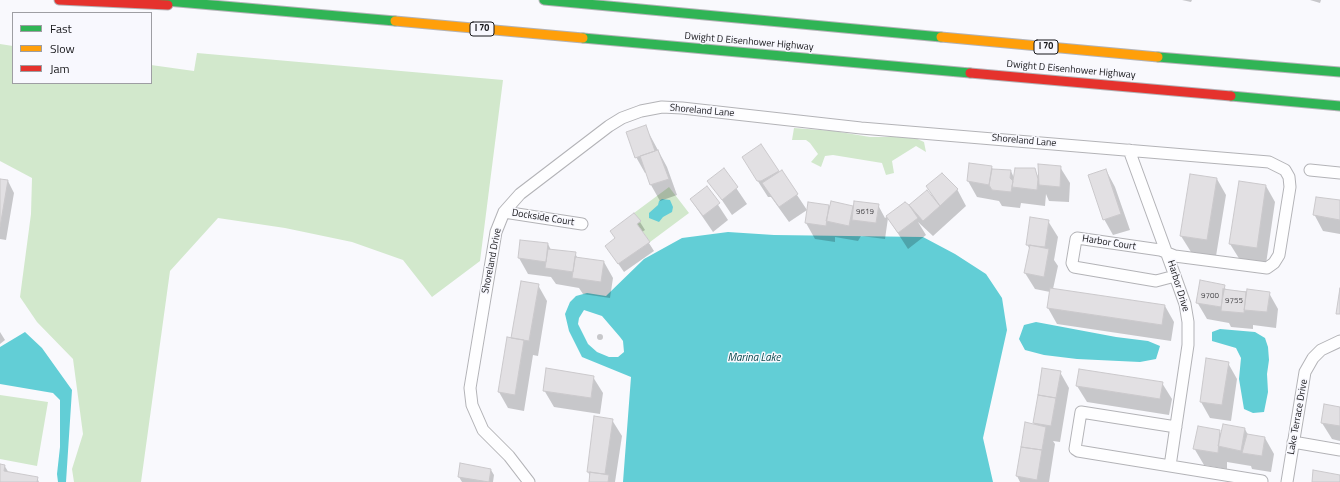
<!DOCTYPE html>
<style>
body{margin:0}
#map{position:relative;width:1340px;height:482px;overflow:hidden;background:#f9f9fd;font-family:"Titillium Web",sans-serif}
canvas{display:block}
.legend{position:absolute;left:12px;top:12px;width:140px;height:72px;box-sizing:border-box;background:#f8f8fe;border:1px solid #9e9ea3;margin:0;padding:5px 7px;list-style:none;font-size:12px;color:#17171a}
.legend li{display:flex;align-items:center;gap:8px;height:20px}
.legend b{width:20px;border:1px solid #9e9ea3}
</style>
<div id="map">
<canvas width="1340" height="482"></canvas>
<ul class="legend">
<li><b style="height:5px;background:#30b455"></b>Fast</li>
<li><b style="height:5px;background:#ff9f0a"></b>Slow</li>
<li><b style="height:5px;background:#e5322d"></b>Jam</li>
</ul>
</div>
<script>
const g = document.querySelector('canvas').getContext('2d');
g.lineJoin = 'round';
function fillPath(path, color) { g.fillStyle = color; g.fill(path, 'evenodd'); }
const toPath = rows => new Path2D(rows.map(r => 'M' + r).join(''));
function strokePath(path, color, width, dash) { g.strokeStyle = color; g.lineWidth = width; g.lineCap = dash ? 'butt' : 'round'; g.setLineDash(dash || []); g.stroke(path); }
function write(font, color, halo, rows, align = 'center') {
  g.font = font + ' "Titillium Web",sans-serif'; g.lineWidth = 3; g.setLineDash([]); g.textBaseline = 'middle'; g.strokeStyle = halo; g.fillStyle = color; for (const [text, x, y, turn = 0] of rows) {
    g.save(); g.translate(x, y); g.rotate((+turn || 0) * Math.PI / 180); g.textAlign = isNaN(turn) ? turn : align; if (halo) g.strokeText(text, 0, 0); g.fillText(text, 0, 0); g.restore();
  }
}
fillPath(toPath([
 [0,44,13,46,13,83,151,83,151,65,194,71,197,53,503,80,480,261,432,297,403,260,352,242,285,228,218,218,170,271,141,482,74,482,72,469,83,434,73,359,37,322,20,297,31,214,32,178,0,161],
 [794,128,834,131,870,137,913,137,924,142,926,152,916,146,892,161,894,173,886,175,882,163,833,155,825,156,821,167,811,162,818,154,810,143,806,140,792,140],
 [669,187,689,213,650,242,637,224,640,221,634,213],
 [0,395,48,402,37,466,0,459]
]), '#d2e8cc');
fillPath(toPath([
 [662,199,670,200,673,207,672,212,663,217,659,222,649,218,649,213,658,205,659,201],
 [728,232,774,235,923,237,955,254,986,274,1002,298,1007,330,983,438,993,482,623,482,631,377,582,357,569,331,565,314,570,302,576,296,587,293,606,296,644,259,682,238],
 [584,310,602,316,620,337,623,341,624,352,618,357,609,357,597,352,588,344,578,324,579,318],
 [1036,322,1116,337,1148,341,1160,346,1156,359,1140,362,1077,359,1044,355,1025,350,1019,339,1024,325],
 [1220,329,1255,332,1265,338,1268,347,1269,360,1267,374,1268,392,1264,412,1253,413,1244,409,1239,379,1241,358,1236,348,1212,341,1212,332],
 [25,332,42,348,72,390,66,482,58,482,57,474,60,447,60,400,53,393,0,384,0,347]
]), '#62ced6');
fillPath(toPath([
 [1182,0,1192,0,1191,2],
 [1310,0,1321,0,1320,3],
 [645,126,667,167,677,195,660,201,651,185,647,173,645,173,636,157],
 [761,146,779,173,781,171,807,210,789,222,771,197,768,197,743,158],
 [991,167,994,171,1011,171,1014,178,1034,169,1039,178,1060,167,1070,183,1069,202,1049,201,1046,194,1045,206,1021,203,1020,208,1002,206,999,201,977,197,968,181],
 [724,170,747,204,732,215,709,181],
 [1106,170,1115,187,1130,230,1113,235,1104,219],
 [1217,179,1226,195,1216,256,1191,252,1181,236],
 [0,180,8,181,14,193,6,240,0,239],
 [927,186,957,189,966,206,933,236,918,222,926,235,908,249,888,218,885,239,861,236,858,241,835,237,835,242,815,239,806,223,809,203,830,206,831,202,854,207,878,205,885,218,905,203,909,206,927,192,935,200],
 [1266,186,1275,202,1266,264,1240,260,1230,244],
 [707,188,728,220,713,232,691,200],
 [1340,201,1340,234,1323,231,1314,214],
 [1048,221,1058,237,1054,260,1058,266,1053,289,1165,306,1174,322,1171,341,1057,324,1048,308,1050,292,1035,289,1025,273,1030,250,1027,244],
 [640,222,645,230,642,232,654,251,624,272,606,246,616,239,611,231],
 [548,244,551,250,575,253,578,259,604,262,613,278,610,298,583,294,579,288,556,284,551,277,528,274,519,258],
 [538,285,547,301,538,356,533,355,524,411,508,408,499,392,512,339],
 [1224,286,1226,290,1269,293,1278,309,1276,328,1253,325,1253,329,1231,327,1229,323,1207,319,1197,302],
 [0,332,5,340,0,344],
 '597 337a3 3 0 1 1 6 0a3 3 0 1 1-6 0Z',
 [1228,363,1237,379,1231,421,1210,418,1201,402],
 [1060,372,1069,388,1060,442,1053,441,1055,444,1049,482,1020,482,1017,476,1026,424,1035,426,1034,423],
 [593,377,603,393,600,414,554,407,544,390],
 [1162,383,1172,399,1169,415,1087,402,1077,386],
 [1325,405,1340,408,1340,441,1332,439,1322,423],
 [612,420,622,436,615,482,590,482,590,476,588,472],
 [1245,429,1248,435,1265,438,1274,454,1271,472,1252,469,1251,466,1227,462,1227,469,1204,465,1194,448,1219,431,1222,435],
 [0,465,4,465,9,473,37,478,39,482,0,482],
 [491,470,494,475,493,482,462,482,459,477]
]), '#0003');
const building = toPath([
 [646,125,655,151,635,158,626,132,646,125],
 [761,144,779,171,761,181,757,181,742,157,761,144],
 [658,150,669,179,650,185,640,156,658,150],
 [969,163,992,166,989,185,967,181,969,163],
 [1038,164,1061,166,1060,187,1039,185,1038,164],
 [724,168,738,187,722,200,707,181,724,168],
 [1015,168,1035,168,1038,179,1037,190,1012,187,1015,168],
 [992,169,1011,170,1010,178,1013,181,1011,192,992,190,989,185,992,169],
 [1106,169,1121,214,1103,220,1088,175,1106,169],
 [782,170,798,194,779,207,762,183,782,170],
 [942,173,958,189,940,206,926,186,942,173],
 [1190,174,1217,178,1207,240,1180,236,1190,174],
 [0,179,8,180,0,227,0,179],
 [1239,181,1266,185,1257,248,1229,244,1239,181],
 [707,186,720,203,703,216,690,199,707,186],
 [927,190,940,206,923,221,909,205,927,190],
 [1316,197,1340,200,1340,220,1313,215,1316,197],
 [831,201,853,206,849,226,826,221,831,201],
 [854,201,879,204,876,223,852,220,854,201],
 [808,202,829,205,826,226,805,223,808,202],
 [905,202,909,205,918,218,898,233,886,216,905,202],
 [634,213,641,221,637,224,650,242,618,264,605,246,615,238,610,231,634,213],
 [1030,217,1049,220,1045,247,1026,245,1030,217],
 [520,240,548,243,546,262,518,258,520,240],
 [1030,245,1049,249,1044,277,1024,273,1030,245],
 [548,249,576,252,573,272,545,268,548,249],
 [575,257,604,261,601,282,572,278,575,257],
 [1200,280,1225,285,1221,307,1196,303,1200,280],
 [521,281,539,284,529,341,511,338,521,281],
 [1050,288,1165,305,1162,325,1047,308,1050,288],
 [1340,288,1340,314,1336,314,1340,288],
 [1223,289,1246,292,1244,313,1221,311,1223,289],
 [1247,289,1270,292,1267,312,1244,310,1247,289],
 [507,337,524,340,515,395,498,392,507,337],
 [1206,358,1229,362,1222,405,1200,402,1206,358],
 [546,368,594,376,591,398,543,391,546,368],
 [1042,368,1061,371,1056,398,1038,395,1042,368],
 [1079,369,1163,382,1160,399,1076,386,1079,369],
 [1038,395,1056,398,1051,426,1033,423,1038,395],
 [1324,404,1340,407,1340,426,1321,423,1324,404],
 [594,416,613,419,605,474,587,472,594,416],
 [1025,422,1046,427,1042,450,1021,447,1025,422],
 [1223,424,1245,428,1241,451,1218,446,1223,424],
 [1198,426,1220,430,1218,453,1193,449,1198,426],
 [1247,434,1265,437,1262,456,1242,453,1247,434],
 [1021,447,1042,450,1037,480,1016,476,1021,447],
 [460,463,491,469,489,482,458,477,460,463],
 [0,464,5,465,4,471,38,477,37,482,0,482,0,464],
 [1313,470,1340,475,1340,482,1312,482,1313,470],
 [590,472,609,475,608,482,589,482,590,472]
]);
fillPath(building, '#e2e0e3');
strokePath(building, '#cbc9cc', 1);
const street = toPath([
 [1129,150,1175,276,1185,304,1188,322,1188,345,1170,466],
 [1310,170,1340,173],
 [504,212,582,224],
 [1176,427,1081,412,1075,449,1078,451,1262,481],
 [1293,442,1340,450],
 [529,482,509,456,483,430,472,405,470,388,496,232,504,212,520,194,609,126,622,118,641,111,662,107,682,108,861,128,1269,162,1285,170,1289,177,1290,187,1279,255,1274,263,1267,268,1175,256,1160,250,1077,238,1076,239,1072,263,1074,267,1156,281,1175,276],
 [1287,482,1305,372,1313,358,1321,350,1340,341]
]);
const fast = toPath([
 [155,0,395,21],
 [544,0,941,37],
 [583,38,970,73],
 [1158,57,1340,72],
 [1231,96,1340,106]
]);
const slow = toPath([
 [395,21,583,38],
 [941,37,1158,57]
]);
const jam = toPath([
 [59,0,168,5],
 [970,73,1231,96]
]);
strokePath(street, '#b3b3b7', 13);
strokePath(fast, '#b3b3b7', 11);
strokePath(slow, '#b3b3b7', 11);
strokePath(jam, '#b3b3b7', 11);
strokePath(street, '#fefeff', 11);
strokePath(fast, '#30b455', 9);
strokePath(slow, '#ff9f0a', 9);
strokePath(jam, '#e5322d', 9);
write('8px', '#4a494c', null, [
 ["9619",865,212],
 ["9700",1210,296],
 ["9755",1234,301]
]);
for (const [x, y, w] of [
 [482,29,24],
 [1046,47,24]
]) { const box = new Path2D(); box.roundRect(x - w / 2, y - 7, w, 14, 3); g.fillStyle = '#f8f8fe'; g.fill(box); strokePath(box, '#17171a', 1); }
write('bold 9px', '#17171a', null, [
 ["I 70",482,29],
 ["I 70",1046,47]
]);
write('10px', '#17171a', '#f8f8fe', [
 ["Dwight D Eisenhower Highway",749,42,5],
 ["Dwight D Eisenhower Highway",1071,70,5],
 ["Shoreland Lane",702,111,5],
 ["Shoreland Lane",1024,141,5],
 ["Dockside Court",543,218,9],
 ["Harbor Court",1109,243,9],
 ["Shoreland Drive",492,261,-79],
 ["Harbor Drive",1178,286,73],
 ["Lake Terrace Drive",1298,417,-80]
]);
write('italic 11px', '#08484c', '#f8f8fe', [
 ["Marina Lake",754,358]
]);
</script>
